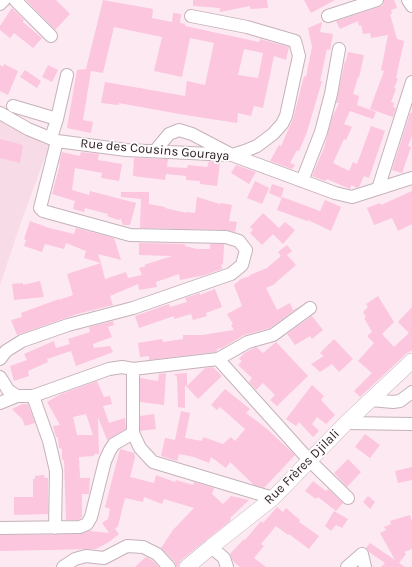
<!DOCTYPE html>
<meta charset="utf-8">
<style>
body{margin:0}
canvas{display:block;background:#fde9f1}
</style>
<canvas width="412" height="567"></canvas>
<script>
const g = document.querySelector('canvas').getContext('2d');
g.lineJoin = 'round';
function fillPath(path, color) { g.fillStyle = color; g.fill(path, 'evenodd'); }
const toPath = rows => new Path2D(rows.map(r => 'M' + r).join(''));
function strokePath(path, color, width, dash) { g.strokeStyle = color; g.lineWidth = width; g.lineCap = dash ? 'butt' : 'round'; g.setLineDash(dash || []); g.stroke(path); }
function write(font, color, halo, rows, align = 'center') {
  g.font = font + ' Karla,sans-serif'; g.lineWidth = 3.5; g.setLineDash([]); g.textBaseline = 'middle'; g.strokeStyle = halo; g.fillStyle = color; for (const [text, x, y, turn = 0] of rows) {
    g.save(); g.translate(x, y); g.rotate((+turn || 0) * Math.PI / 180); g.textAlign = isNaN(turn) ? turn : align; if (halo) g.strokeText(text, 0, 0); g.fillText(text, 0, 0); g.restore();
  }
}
fillPath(toPath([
 [0,120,49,146,20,225,0,285]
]), '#f7dbe7');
fillPath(toPath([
 [26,0,56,0,70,14,55,30],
 [103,0,153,9,152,18,172,22,173,13,181,14,180,23,185,24,185,26,259,42,260,39,289,47,286,60,274,56,263,108,254,106,251,116,238,113,237,123,185,115,119,103,119,105,101,103,105,82,185,96,187,81,205,85,214,43,190,38,182,77,154,71,162,37,114,27,103,73,91,71,83,120,93,122,91,133,67,128,77,70,86,69],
 [244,49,263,53,258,78,238,75],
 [193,0,267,0,268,8,250,9,250,6,220,12,220,8,193,6],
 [304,0,335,0,311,13],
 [384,0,394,0,397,8,391,10,392,14,390,14,397,39,404,41,396,78,398,79,394,88,396,89,391,102,394,103,393,107,396,108,393,117,370,109,384,71,381,70,388,35,371,38,370,33,363,34,361,25,359,26,358,21,340,29,336,21,379,7,383,5],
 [12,8,24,20,23,22,42,38,33,48,14,33,10,38,0,30,0,26],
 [322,22,320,32,333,34,330,50,327,49,320,81,322,81,307,132,299,151,297,150,290,163,295,165,292,169,270,161,279,145,281,146,293,119,304,76,306,77,312,47,308,28],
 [348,52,364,55,359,78,358,77,353,94,359,96,357,105,376,112,373,119,350,111,344,124,352,127,346,140,344,139,333,163,349,171,353,162,357,164,371,126,385,131,369,178,364,176,359,187,357,188,351,185,350,189,327,179,325,181,312,176,324,148,332,118,339,103,336,103,345,61,346,61],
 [4,64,18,71,8,95,0,91,0,65,3,67],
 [48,65,58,70,52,82,42,77],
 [25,70,41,81,37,88,20,77],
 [410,113,412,113,412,136,408,146,411,147,402,173,392,170],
 [0,139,23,145,20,163,0,158],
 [62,152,80,156,81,152,99,154,98,160,122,164,119,181,101,178,102,173,75,168,72,190,89,195,90,191,136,203,130,225,123,225,121,219,118,220,107,216,108,214,85,208,84,212,73,209,75,201,52,194,60,164,59,164],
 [134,158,168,159,167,167,187,168,188,165,207,167,209,161,218,162,220,163,217,186,200,184,200,181,186,180,186,176,166,174,165,180,133,176],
 [236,165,256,172,249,184,231,173],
 [255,181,269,188,262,204,247,198],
 [272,184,284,188,281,198,269,193],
 [412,191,412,224,398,231,392,218,374,225,367,208,380,203,381,205],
 [121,192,149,192,149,204,165,207,165,208,187,213,187,212,195,213,197,197,220,204,221,203,232,205,229,221,237,222,235,232,226,230,140,228,141,199,121,197],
 [282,197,320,211,325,200,341,207,331,231,308,220,307,221,277,210],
 [263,213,279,228,285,222,295,230,283,244,273,234,262,245,250,233,253,230,250,227],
 [30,221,49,228,74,234,76,228,114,238,121,260,98,254,101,263,84,258,86,251,66,243,64,249,45,244,42,252,24,246,26,240,24,239],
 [139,243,185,244,185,246,197,249,210,249,210,244,224,244,223,265,221,264,222,269,205,275,180,280,179,274,156,282,157,287,139,290,138,284,110,296,113,305,77,314,17,335,11,320,22,317,21,313,59,299,59,300,73,295,67,274,101,263,105,279,126,272,128,278,142,275,139,268,146,266,144,265,172,256,139,255],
 [287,245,292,251,287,255,296,265,273,285,266,288,277,310,290,303,293,310,300,306,270,328,244,335,222,348,217,349,217,351,216,352,149,360,149,356,140,357,138,343,162,339,163,342,183,339,183,335,202,335,234,330,231,325,233,324,227,314,242,306,234,285,241,279,250,276,250,275,267,268,281,256,278,252],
 [40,281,44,297,14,300,12,284,23,283,23,285],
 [215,289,222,307,206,313,207,316,193,320,191,314,174,319,174,316,139,328,135,316,169,304,170,307,187,302,185,298,200,293,200,295],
 [378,296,394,322,382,334,394,347,409,333,398,322,412,307,412,350,406,354,360,397,354,391,372,373,358,361,374,343,367,336,372,332,364,318,366,317,363,312,368,307,366,304],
 [312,316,323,330,312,339,310,336,295,345,287,334],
 [113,321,114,325,108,327,112,337,93,344,94,348,110,346,113,352,76,366,71,351,47,359,48,362,28,371,29,376,14,381,10,366,27,360,24,354,54,341,56,348,70,344,68,339,90,332,89,327],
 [334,339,353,359,339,372,332,364,320,372,311,364,324,356,320,353],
 [276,342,308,376,277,406,270,400,275,395,263,383,256,390,249,382,252,378,238,365,242,361,239,359,244,353,256,347,263,353],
 [213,367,222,376,198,399,185,385,185,408,178,407,177,377,174,374,187,373,187,386,205,368],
 [166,373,164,405,140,402,140,378,158,381,159,374],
 [97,381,104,397,110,396,112,404,103,406,109,423,125,418,126,429,107,440,98,417,99,454,94,454,94,456,79,457,80,478,90,478,89,494,82,494,82,517,78,520,66,520,64,460,62,460,62,449,59,448,58,437,56,437,53,426,60,425,47,402,61,394],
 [86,414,93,435,77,435,73,417],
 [312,385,324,396,321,400,335,415,326,424,317,417,312,424,319,431,313,437,299,422,296,426,286,419],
 [225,389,250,409,246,413,266,428,295,455,264,488,254,485,230,462,226,468,211,457,209,463,194,457,179,454,177,461,161,456,165,438,175,440,181,411,190,413,185,438,202,441,203,437,223,444,231,437,235,441,245,429,220,407,217,410,211,405],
 [22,404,28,404,35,423,25,426,22,419,12,409],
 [154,414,156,429,140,431,140,416],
 [365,434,380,445,370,458,355,447],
 [120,449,134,453,135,457,130,477,154,483,156,475,175,482,176,480,193,485,194,482,214,488,212,494,223,504,231,496,249,500,230,518,231,519,229,522,181,560,178,567,176,567,175,562,161,548,173,530,194,508,164,499,162,504,144,497,143,502,125,498,118,526,115,529,119,534,109,542,96,549,0,551,0,535,80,534,90,531,109,533,102,523,108,519,110,509,105,507],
 [348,459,361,472,347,487,334,473],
 [412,467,412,480,398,483,395,471],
 [44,475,45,478,48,478,48,514,14,515,14,497,33,497,33,479,35,479,35,476],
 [313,481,326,491,328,489,343,503,336,511,318,497,316,499,305,491],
 [368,496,375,502,370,509,363,502],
 [277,507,283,512,286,508,300,520,299,522,319,536,309,549,289,534,288,535,276,526,261,544,264,546,254,558,266,567,240,567,233,561,230,554,244,539,245,540,261,521,263,523],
 [334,511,348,519,342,528,336,525,331,531,325,526],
 [410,515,412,522,412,549,404,552,406,554,399,563,405,567,381,567,385,563,369,552,366,548,370,543,395,560,380,533,386,530,384,527,391,524,390,521],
 [146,557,152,560,159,567,135,567]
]), '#fbc6de');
const minor = toPath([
 [15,0,51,36],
 [408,0,412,6],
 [0,4,4,0],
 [328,16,377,0],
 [13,106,57,119],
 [0,113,28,129,57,141,126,150,232,155,335,193,352,197,412,178],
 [51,138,57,119,67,75],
 [155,151,169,134,179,130,192,134,232,155,245,151,257,146,273,134,282,124,286,116,299,56,295,41,247,27,191,16],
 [302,181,321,132,331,94,339,49],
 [378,189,412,82],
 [0,359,6,351,22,341,68,325,133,308,231,274,242,265,246,250,239,241,226,237,130,235,43,211,40,208,57,141],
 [218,359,309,460,348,498],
 [133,369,133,433,140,448,153,462,273,498],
 [0,377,8,390,17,396,33,396,109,369,122,367,133,369,218,359,248,342,273,335,310,308],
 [33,396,49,441,56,471,55,528],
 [371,400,393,402,400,401,412,392],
 [0,403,17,396],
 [346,423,412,424],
 [0,528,80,527,87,524,91,517,105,461,110,450,114,444,133,433],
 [211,547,224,558,227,567],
 [63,567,75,559,86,556,104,558,127,546,143,547,157,554,169,567],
 [347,567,362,554,365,567]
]);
const major = toPath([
 [187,567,211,547,273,498,346,423,412,361]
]);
strokePath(minor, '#c5b2ba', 14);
strokePath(major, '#c5b2ba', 16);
strokePath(minor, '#fff', 12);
strokePath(major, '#fff', 15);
write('13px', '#292225', '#fffbfd', [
 ["Rue des Cousins Gouraya",155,150,5],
 ["Rue Frères Djilali",302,467,-45]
]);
</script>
